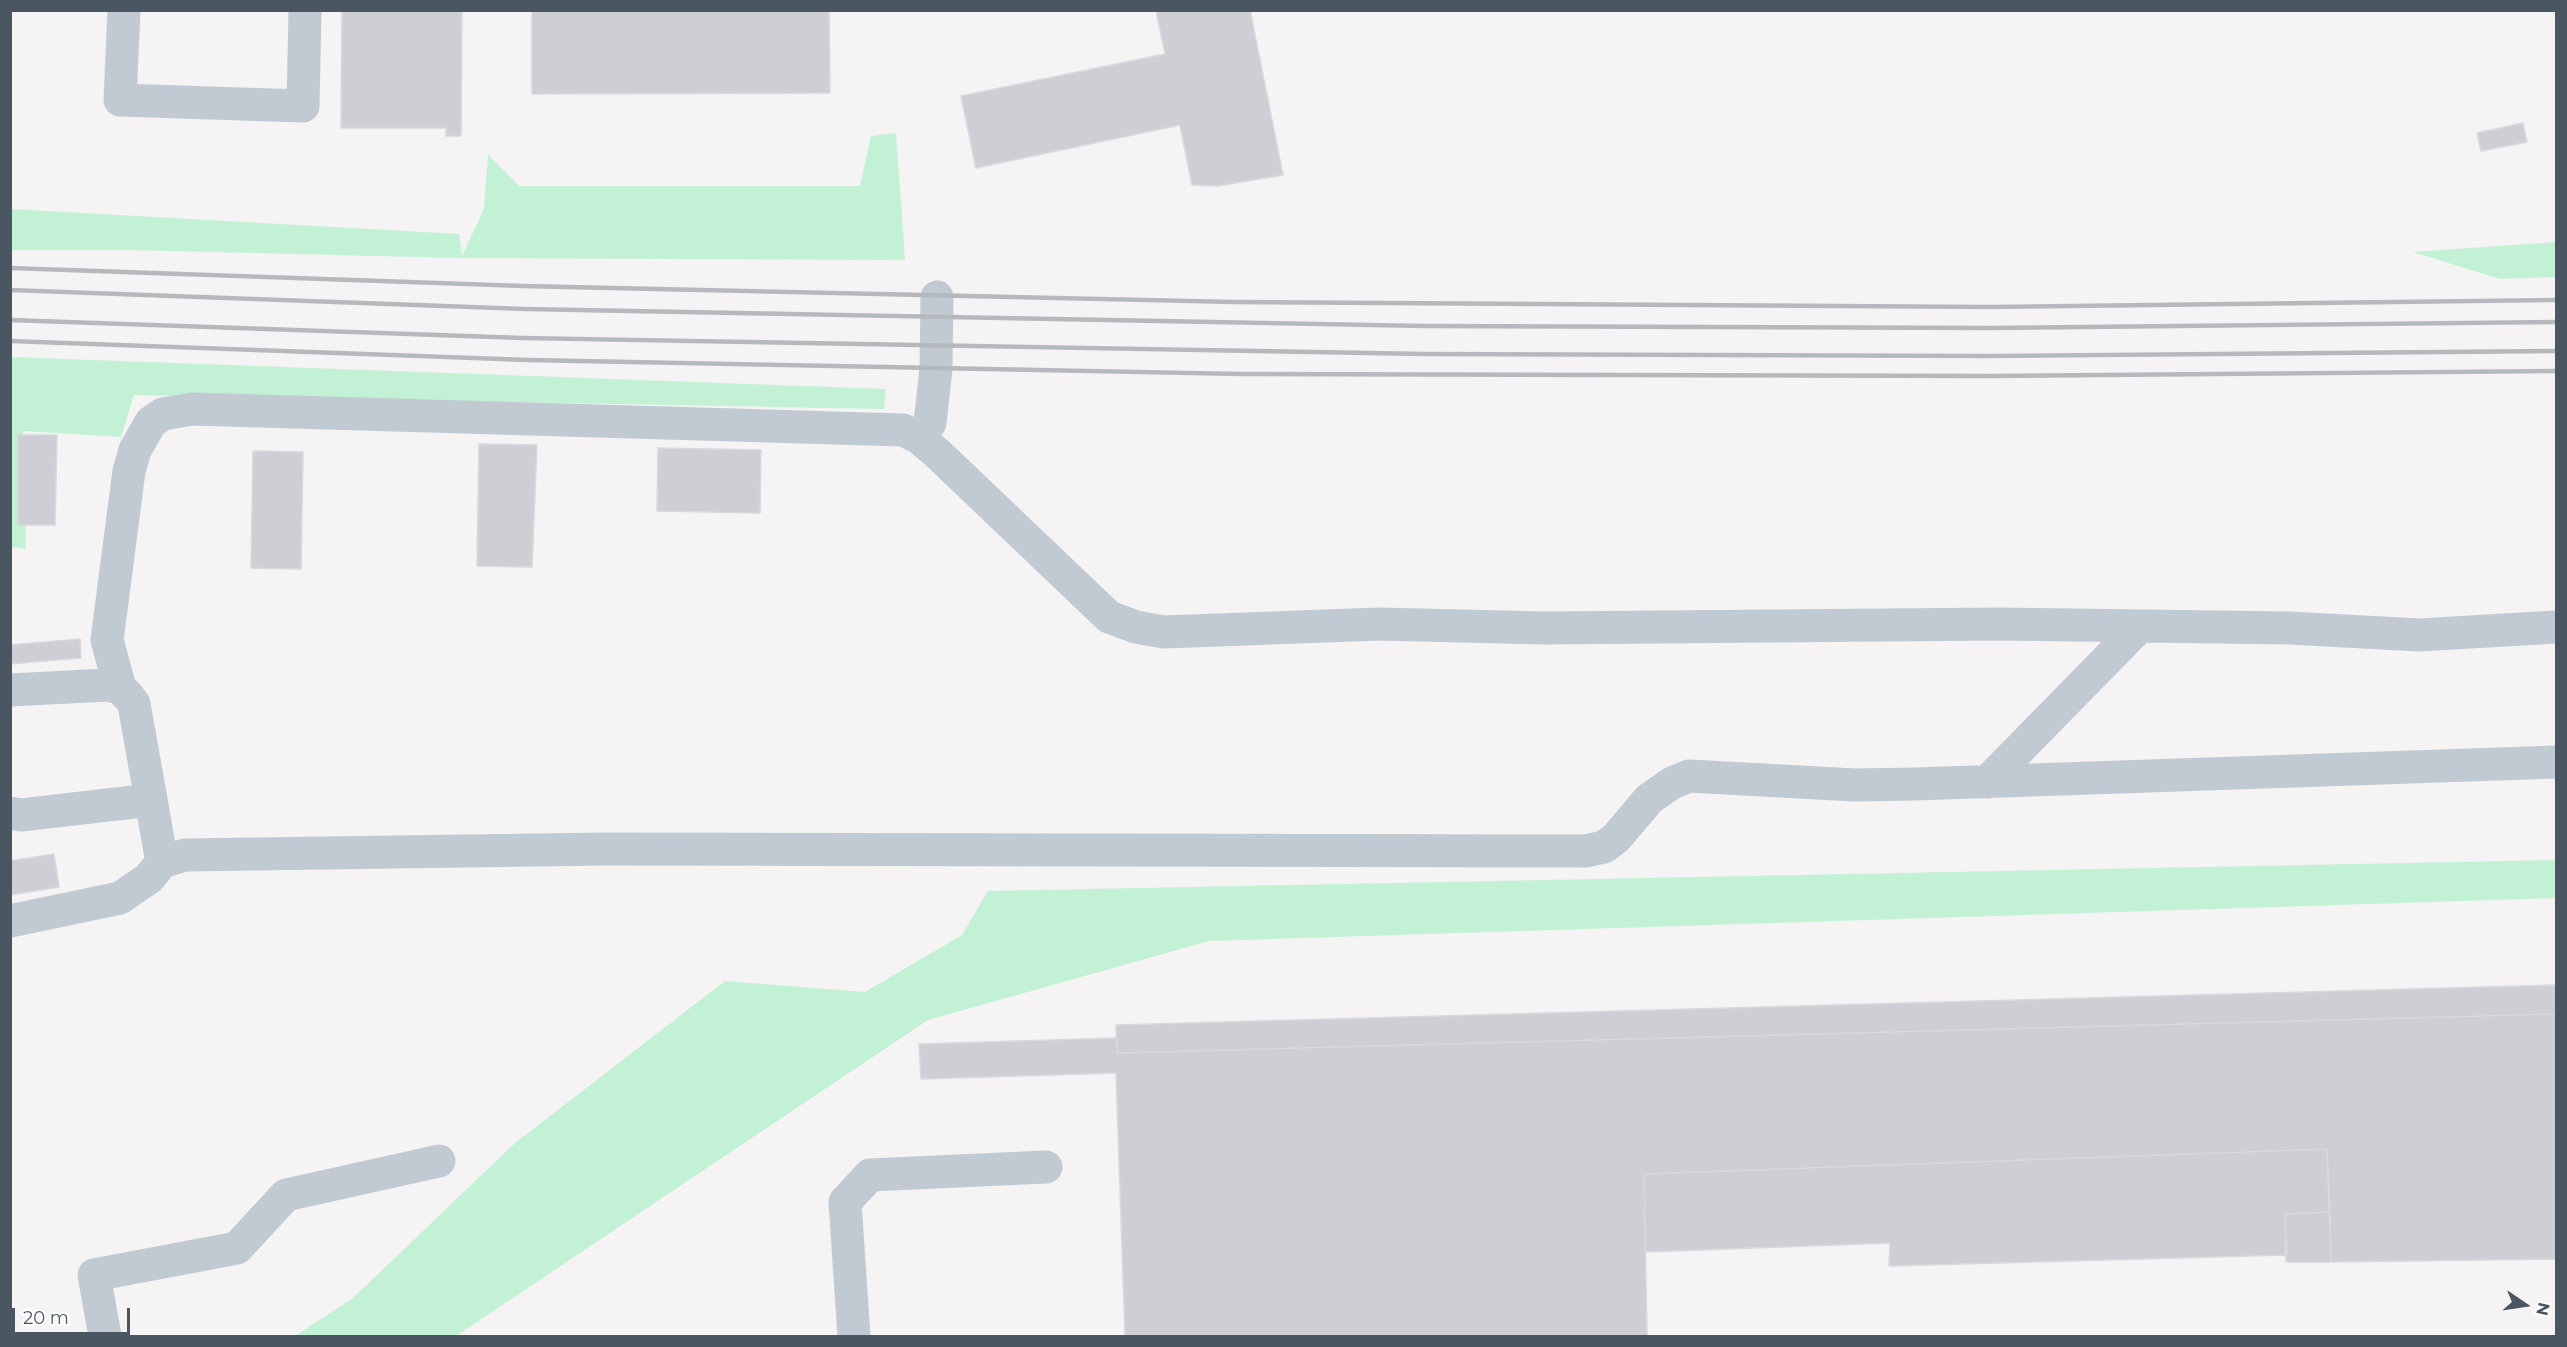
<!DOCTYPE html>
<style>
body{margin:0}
#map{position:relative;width:2567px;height:1347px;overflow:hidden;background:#f5f3f3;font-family:Montserrat,sans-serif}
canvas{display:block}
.frame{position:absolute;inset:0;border:12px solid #4a5661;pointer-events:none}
.north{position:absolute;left:2495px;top:1275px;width:60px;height:60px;-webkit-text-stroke:4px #fff;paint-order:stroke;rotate:103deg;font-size:16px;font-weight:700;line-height:24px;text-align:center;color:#4a5661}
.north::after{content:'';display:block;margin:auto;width:21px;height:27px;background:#4a5661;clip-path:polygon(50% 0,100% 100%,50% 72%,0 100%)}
.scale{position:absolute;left:12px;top:1308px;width:118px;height:27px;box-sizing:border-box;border:3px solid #4a5661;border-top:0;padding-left:8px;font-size:18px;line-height:21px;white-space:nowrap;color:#4a5661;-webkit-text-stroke:4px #fff;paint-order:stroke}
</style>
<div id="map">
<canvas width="2567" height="1347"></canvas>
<div class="frame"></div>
<div class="north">N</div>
<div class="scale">20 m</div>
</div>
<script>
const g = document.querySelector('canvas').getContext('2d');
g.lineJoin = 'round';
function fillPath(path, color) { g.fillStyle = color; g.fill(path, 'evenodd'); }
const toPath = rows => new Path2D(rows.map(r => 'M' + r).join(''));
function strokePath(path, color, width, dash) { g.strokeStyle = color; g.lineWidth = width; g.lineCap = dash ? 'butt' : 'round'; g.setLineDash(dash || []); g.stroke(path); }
fillPath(toPath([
 [896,133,905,260,461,258,129,250,11,250,11,209,459,234,462,256,484,209,488,155,519,186,860,186,871,136],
 [2556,242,2556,277,2500,279,2413,252],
 [11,357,886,389,884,409,134,395,121,437,23,431,26,549,11,547],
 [2556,860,2556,898,1209,941,928,1020,456,1336,295,1336,353,1298,515,1143,725,981,865,992,962,935,988,891]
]), '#c3f1d5');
const building = toPath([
 [342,10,462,10,461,136,446,136,446,128,341,128,342,10],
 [532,10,829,10,830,93,532,94,532,10],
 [1156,10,1250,10,1283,175,1217,186,1192,185,1180,125,976,168,961,96,1165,54,1156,10],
 [2523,123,2527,142,2481,151,2477,133,2523,123],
 [18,435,57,435,55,525,18,525,18,435],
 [479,444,537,445,532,567,477,566,479,444],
 [658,448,761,450,760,513,657,511,658,448],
 [253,451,303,452,301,569,251,568,253,451],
 [80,639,81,658,10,664,10,645,80,639],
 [54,854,59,887,10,895,10,861,54,854],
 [2556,985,2556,1014,1117,1053,1116,1025,2556,985],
 [2556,1014,2556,1259,2331,1262,2327,1149,1644,1174,1647,1336,1125,1336,1116,1073,921,1079,919,1044,1117,1038,1117,1053,2556,1014],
 [2327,1149,2330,1212,2285,1214,2287,1255,1889,1266,1890,1243,1645,1252,1644,1174,2327,1149],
 [2330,1212,2331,1262,2286,1262,2285,1214,2330,1212]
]);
fillPath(building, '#cdcfd5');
strokePath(building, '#d7d9de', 1.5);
strokePath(toPath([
 [124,10,120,100,303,106,305,10],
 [918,437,930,423,936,369,937,297],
 [120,688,107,640,129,471,135,450,151,422,163,414,192,409,903,430,918,437,938,454,1109,617,1136,627,1164,632,1379,624,1544,628,2000,624,2290,628,2419,635,2556,627],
 [10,690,107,685,120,688,128,696,134,704,162,862],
 [1987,782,2140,626],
 [10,813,21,815,151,800],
 [10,921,120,898,149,878,162,862,185,855,606,849,1585,851,1604,847,1616,838,1649,799,1672,783,1689,776,1855,785,1916,784,2556,762],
 [105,1336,94,1275,237,1248,286,1195,439,1161],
 [854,1336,845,1202,870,1175,1046,1167]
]), '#c1cad2', 33);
strokePath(toPath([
 [10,268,523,286,1234,302,1990,307,2556,300],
 [10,290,525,309,1424,326,1990,328,2556,322],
 [10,320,523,338,1425,354,1990,356,2556,351],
 [10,341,528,360,1241,374,1992,376,2556,371]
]), '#b5b8bd', 4.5);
</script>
